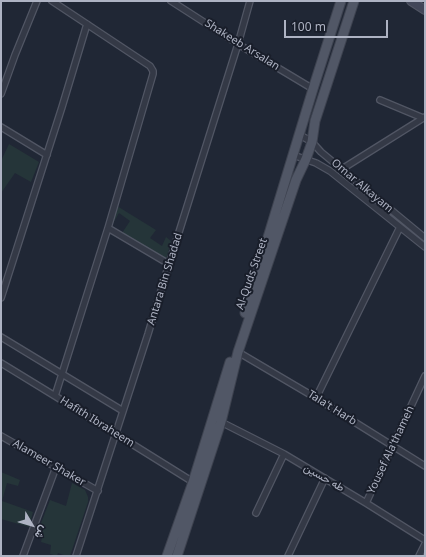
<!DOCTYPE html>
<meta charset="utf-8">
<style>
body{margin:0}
#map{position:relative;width:426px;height:557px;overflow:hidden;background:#202735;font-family:"Noto Sans",Vazirmatn,sans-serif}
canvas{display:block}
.frame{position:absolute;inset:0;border:2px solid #aeb3c3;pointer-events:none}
.north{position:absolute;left:12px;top:505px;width:40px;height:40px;-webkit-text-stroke:3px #191e2a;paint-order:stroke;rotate:128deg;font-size:11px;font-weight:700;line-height:16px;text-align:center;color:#aeb3c3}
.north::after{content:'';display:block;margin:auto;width:14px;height:18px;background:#aeb3c3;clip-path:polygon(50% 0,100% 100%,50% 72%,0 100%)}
.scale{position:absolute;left:284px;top:20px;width:104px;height:18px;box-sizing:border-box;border:2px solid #aeb3c3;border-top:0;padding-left:5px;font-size:12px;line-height:14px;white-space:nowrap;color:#aeb3c3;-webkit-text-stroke:3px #191e2a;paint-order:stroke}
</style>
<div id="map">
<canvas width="426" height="557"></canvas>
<div class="frame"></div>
<div class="north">ش</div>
<div class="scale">100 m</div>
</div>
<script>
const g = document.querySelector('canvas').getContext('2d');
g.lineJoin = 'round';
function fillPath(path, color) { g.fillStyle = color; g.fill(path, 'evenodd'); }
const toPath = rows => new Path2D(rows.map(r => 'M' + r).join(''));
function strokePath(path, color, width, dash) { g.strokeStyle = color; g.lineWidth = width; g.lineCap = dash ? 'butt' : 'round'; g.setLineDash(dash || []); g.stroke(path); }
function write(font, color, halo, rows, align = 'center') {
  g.font = font + ' "Noto Sans",Vazirmatn,sans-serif'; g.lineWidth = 4; g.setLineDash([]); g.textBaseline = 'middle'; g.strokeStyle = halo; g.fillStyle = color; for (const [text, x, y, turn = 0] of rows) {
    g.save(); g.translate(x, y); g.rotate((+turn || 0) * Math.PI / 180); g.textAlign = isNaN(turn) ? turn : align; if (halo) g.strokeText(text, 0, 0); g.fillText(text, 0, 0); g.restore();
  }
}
fillPath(toPath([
 [9,144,39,162,31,182,15,173,1,193,1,161],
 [117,206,156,230,150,238,162,246,166,237,171,241,166,260,122,233,130,221,119,213,112,225],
 [1,472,20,480,18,486,7,483,2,501,33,512,29,527,1,519],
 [72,483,85,490,88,497,88,502,70,556,66,556,58,553,57,556,50,554,51,545,41,542,42,538,36,536,50,500,66,506]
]), '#253539');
const street = toPath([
 [52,1,150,66,153,71,153,74,108,228,55,396],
 [171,1,238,44,313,89],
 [1,94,15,55,37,1],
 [380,100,423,118],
 [1,127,47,155],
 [300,135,312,142,321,152,425,238],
 [293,155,316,163,330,171,425,247],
 [342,169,425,117],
 [108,228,169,264],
 [1,298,62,107,87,24],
 [1,337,123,411],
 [238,352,316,398,425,466],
 [1,363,55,396,193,482],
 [316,398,400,227],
 [221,422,284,454,366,503,425,540],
 [1,436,98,491],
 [366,503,425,376],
 [256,513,284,454],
 [23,556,56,467],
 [76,556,148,334,169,264,238,44,250,1],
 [288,556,325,478],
 [419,556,425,544]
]);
const secondary = toPath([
 [411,1,425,10]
]);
const primary = toPath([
 [245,313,313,89,341,1],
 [167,556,193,482,230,362],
 [177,556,221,422,238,352,296,180,306,159,312,142,315,121,354,1]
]);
strokePath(street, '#515664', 8);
strokePath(secondary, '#515664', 10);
strokePath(primary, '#3d424f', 11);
strokePath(street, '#343946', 5.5);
strokePath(secondary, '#424759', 8);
strokePath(primary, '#515766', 9);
write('11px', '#aeb3c3', '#191e2a', [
 ["Shakeeb Arsalan",242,45,32],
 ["Omar Alkayam",362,186,40],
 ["Al-Quds Street",252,274,-71],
 ["Antara Bin Shadad",165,279,-73],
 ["Tala't Harb",332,408,32],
 ["Hafith Ibraheem",97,422,32],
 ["Yousef Ala'thameh",391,450,-65],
 ["Alameer Shaker",49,463,30],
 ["طه حسين",324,478,30]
]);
</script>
